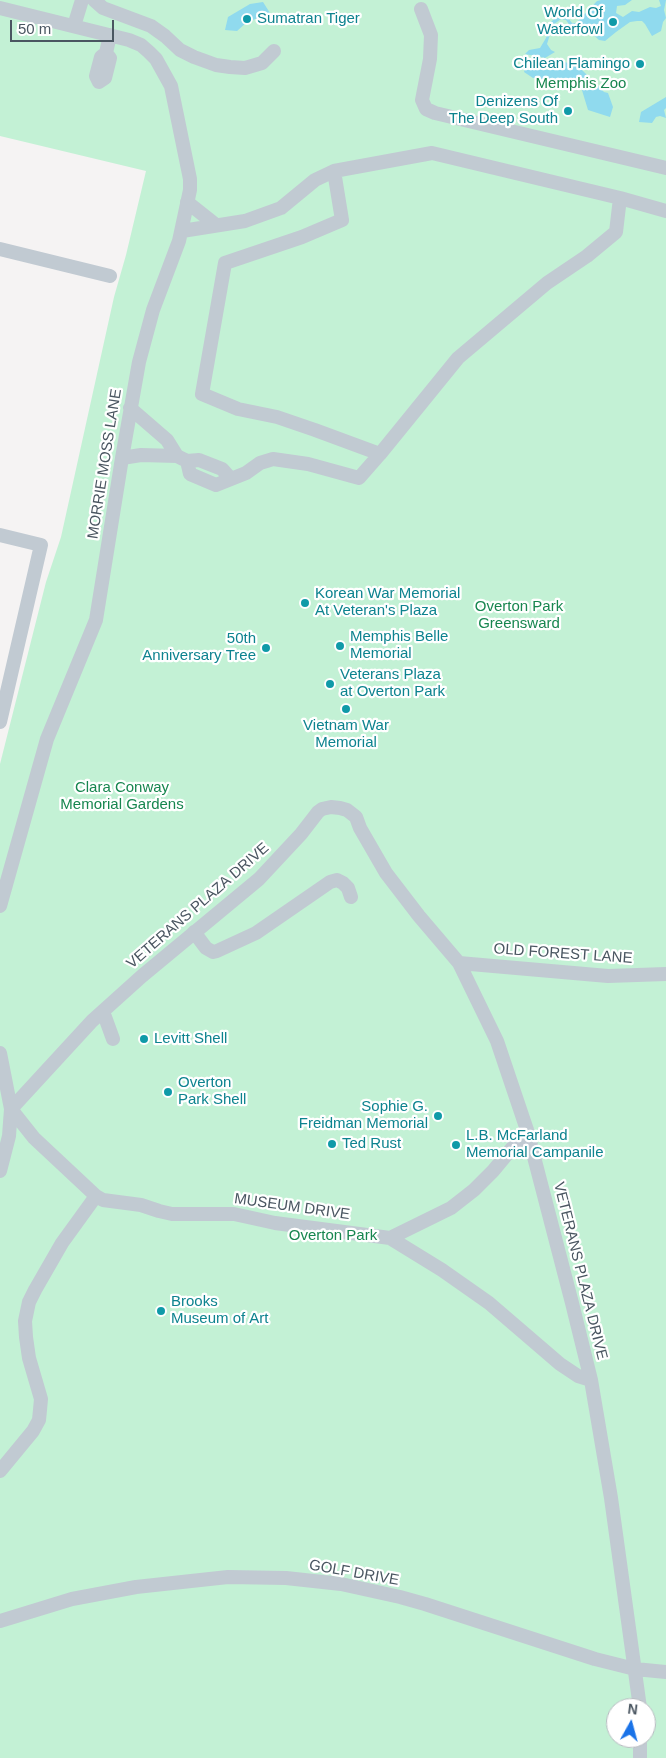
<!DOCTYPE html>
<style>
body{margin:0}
#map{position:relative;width:666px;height:1758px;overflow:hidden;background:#f5f3f3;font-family:Arial,sans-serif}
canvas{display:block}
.north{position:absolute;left:606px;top:1698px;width:50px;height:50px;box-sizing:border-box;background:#fff;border:1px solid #b7bbc0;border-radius:50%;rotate:7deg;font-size:14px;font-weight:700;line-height:20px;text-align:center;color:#4a5661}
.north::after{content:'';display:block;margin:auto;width:18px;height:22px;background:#1a73e8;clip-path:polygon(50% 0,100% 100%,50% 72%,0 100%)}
.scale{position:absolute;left:10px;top:20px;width:104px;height:22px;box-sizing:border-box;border:2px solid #4a5661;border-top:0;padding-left:6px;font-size:15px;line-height:18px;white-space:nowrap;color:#4a5661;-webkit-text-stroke:4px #fff;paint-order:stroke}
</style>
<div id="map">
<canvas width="666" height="1758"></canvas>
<div class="north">N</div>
<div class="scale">50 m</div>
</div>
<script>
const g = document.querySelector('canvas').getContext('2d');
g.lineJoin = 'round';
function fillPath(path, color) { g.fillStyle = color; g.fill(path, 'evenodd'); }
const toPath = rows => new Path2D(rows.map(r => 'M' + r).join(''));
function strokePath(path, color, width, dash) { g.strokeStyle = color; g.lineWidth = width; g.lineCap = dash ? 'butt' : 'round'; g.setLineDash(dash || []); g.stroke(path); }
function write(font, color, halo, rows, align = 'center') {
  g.font = font + ' Arial,sans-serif'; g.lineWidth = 4.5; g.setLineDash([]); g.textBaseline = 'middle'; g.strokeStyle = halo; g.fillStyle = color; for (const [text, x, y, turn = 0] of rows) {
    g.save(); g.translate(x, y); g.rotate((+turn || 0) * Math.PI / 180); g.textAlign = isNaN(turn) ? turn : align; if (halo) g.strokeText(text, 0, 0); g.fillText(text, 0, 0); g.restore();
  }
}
fillPath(toPath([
 [0,0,666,0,666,1758,0,1758,0,764,46,582,61,537,114,297,126,255,146,171,0,136],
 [616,1708,646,1708,646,1738,616,1738]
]), '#c3f1d5');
fillPath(toPath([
 [601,0,632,0,625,5,617,6,616,13,623,17,632,11,639,12,650,7,656,8,661,6,659,0,666,0,664,10,666,18,663,22,661,31,652,36,645,24,642,21,637,21,630,22,616,32,605,41,599,40,586,28,571,27,566,20,561,19,553,25,547,44,551,50,555,52,545,58,525,54,529,50,540,48,546,38,551,22,555,18,564,17,568,18,572,23,576,23,597,1],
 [263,2,270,13,270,21,264,21,261,17,247,22,237,31,225,30,228,17,250,4],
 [562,61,579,67,604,92,608,93,613,107,610,117,588,110,581,87,570,84,554,87,540,78,533,78,524,72,525,69,524,65,548,70],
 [666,97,666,108,664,110,666,118,660,116,656,117,652,123,639,122,641,112]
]), '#90daee');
strokePath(toPath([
 [94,0,103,8,151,26,165,36,180,50,194,57,216,65,230,67,245,68,262,63,274,51],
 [0,8,129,40,141,45,149,52,156,59,171,86,190,179,190,190,179,241,153,310,139,362,122,458,96,620,47,739,0,906],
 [421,9,431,35,430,59,422,100,426,109,435,113,666,168],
 [74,26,82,0],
 [106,53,110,58,105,78,99,82,96,76,101,57,106,53,110,35],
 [620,198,666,211],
 [187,202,216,225],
 [182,231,245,221,281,208,315,180,334,171],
 [0,249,110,276],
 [130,408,167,440,177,456],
 [122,458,141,455,177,456,187,461,199,460,222,469,231,479],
 [187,461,190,474,216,485,246,473,260,463,273,459,308,464,359,478,380,454,458,358,547,283,587,256,616,232,620,198,432,153,334,171,342,220,302,237,225,263,202,394,238,409,277,417,315,430,380,454],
 [0,535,41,545,0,722],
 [194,932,206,948,213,952,217,951,256,933,330,882,337,880,343,883,348,888,351,897],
 [459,963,608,976,666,974],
 [102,1012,105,1017,113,1039],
 [0,1053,11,1109,9,1136,0,1171],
 [11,1109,92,1021,142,976,259,879,301,834,318,812,322,809,331,807,340,808,347,810,356,817,360,828,386,873,419,916,459,963,497,1041,527,1130,572,1303,591,1380,611,1498,640,1708],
 [11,1109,34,1138,96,1196,103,1200,141,1205,159,1211,172,1214,234,1214,275,1223,390,1238,442,1270,489,1303,560,1364,578,1376,591,1380],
 [390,1238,451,1208,474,1190,493,1171,527,1130],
 [0,1471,33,1431,39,1420,40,1410,41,1399,29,1358,26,1337,25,1321,29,1302,35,1290,62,1243,96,1196],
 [0,1621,72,1599,136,1587,228,1577,286,1578,341,1584,400,1597,425,1604,595,1659,635,1669,666,1672],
 [640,1758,640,1738]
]), '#c1cad2', 14);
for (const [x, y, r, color] of [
 [247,19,5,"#0f9aa8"],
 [613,22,5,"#0f9aa8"],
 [640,64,5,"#0f9aa8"],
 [568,111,5,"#0f9aa8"],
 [305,603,5,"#0f9aa8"],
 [340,646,5,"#0f9aa8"],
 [266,648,5,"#0f9aa8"],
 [330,684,5,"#0f9aa8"],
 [346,709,5,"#0f9aa8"],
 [144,1039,5,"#0f9aa8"],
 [168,1092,5,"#0f9aa8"],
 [438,1116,5,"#0f9aa8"],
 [332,1144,5,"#0f9aa8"],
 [456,1145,5,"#0f9aa8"],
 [161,1311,5,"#0f9aa8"]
]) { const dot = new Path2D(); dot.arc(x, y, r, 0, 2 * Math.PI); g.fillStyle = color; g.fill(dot); strokePath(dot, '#fff', 2); }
write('15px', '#0d838f', '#fff', [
 ["World Of",603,13,"right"],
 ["Waterfowl",603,30,"right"],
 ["Sumatran Tiger",257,19],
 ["Chilean Flamingo",630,64,"right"],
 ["Denizens Of",558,102,"right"],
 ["The Deep South",558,119,"right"],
 ["Korean War Memorial",315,594],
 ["At Veteran's Plaza",315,611],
 ["Memphis Belle",350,637],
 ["Memorial",350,654],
 ["50th",256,639,"right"],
 ["Anniversary Tree",256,656,"right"],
 ["Veterans Plaza",340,675],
 ["at Overton Park",340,692],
 ["Vietnam War",346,726,"center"],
 ["Memorial",346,743,"center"],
 ["Levitt Shell",154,1039],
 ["Overton",178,1083],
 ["Park Shell",178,1100],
 ["Sophie G.",428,1107,"right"],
 ["Freidman Memorial",428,1124,"right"],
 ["L.B. McFarland",466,1136],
 ["Memorial Campanile",466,1153],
 ["Ted Rust",342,1144],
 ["Brooks",171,1302],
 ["Museum of Art",171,1319]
], 'left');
write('15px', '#17864f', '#fff', [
 ["Memphis Zoo",581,84],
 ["Overton Park",519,607],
 ["Greensward",519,624],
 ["Clara Conway",122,788],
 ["Memorial Gardens",122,805],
 ["Overton Park",333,1236]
]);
write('15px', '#4a5661', '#fff', [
 ["MORRIE MOSS LANE",105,464,-81],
 ["VETERANS PLAZA DRIVE",198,906,-41],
 ["OLD FOREST LANE",563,954,4],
 ["MUSEUM DRIVE",292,1207,8],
 ["VETERANS PLAZA DRIVE",580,1271,76],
 ["GOLF DRIVE",354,1573,10]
]);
</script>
